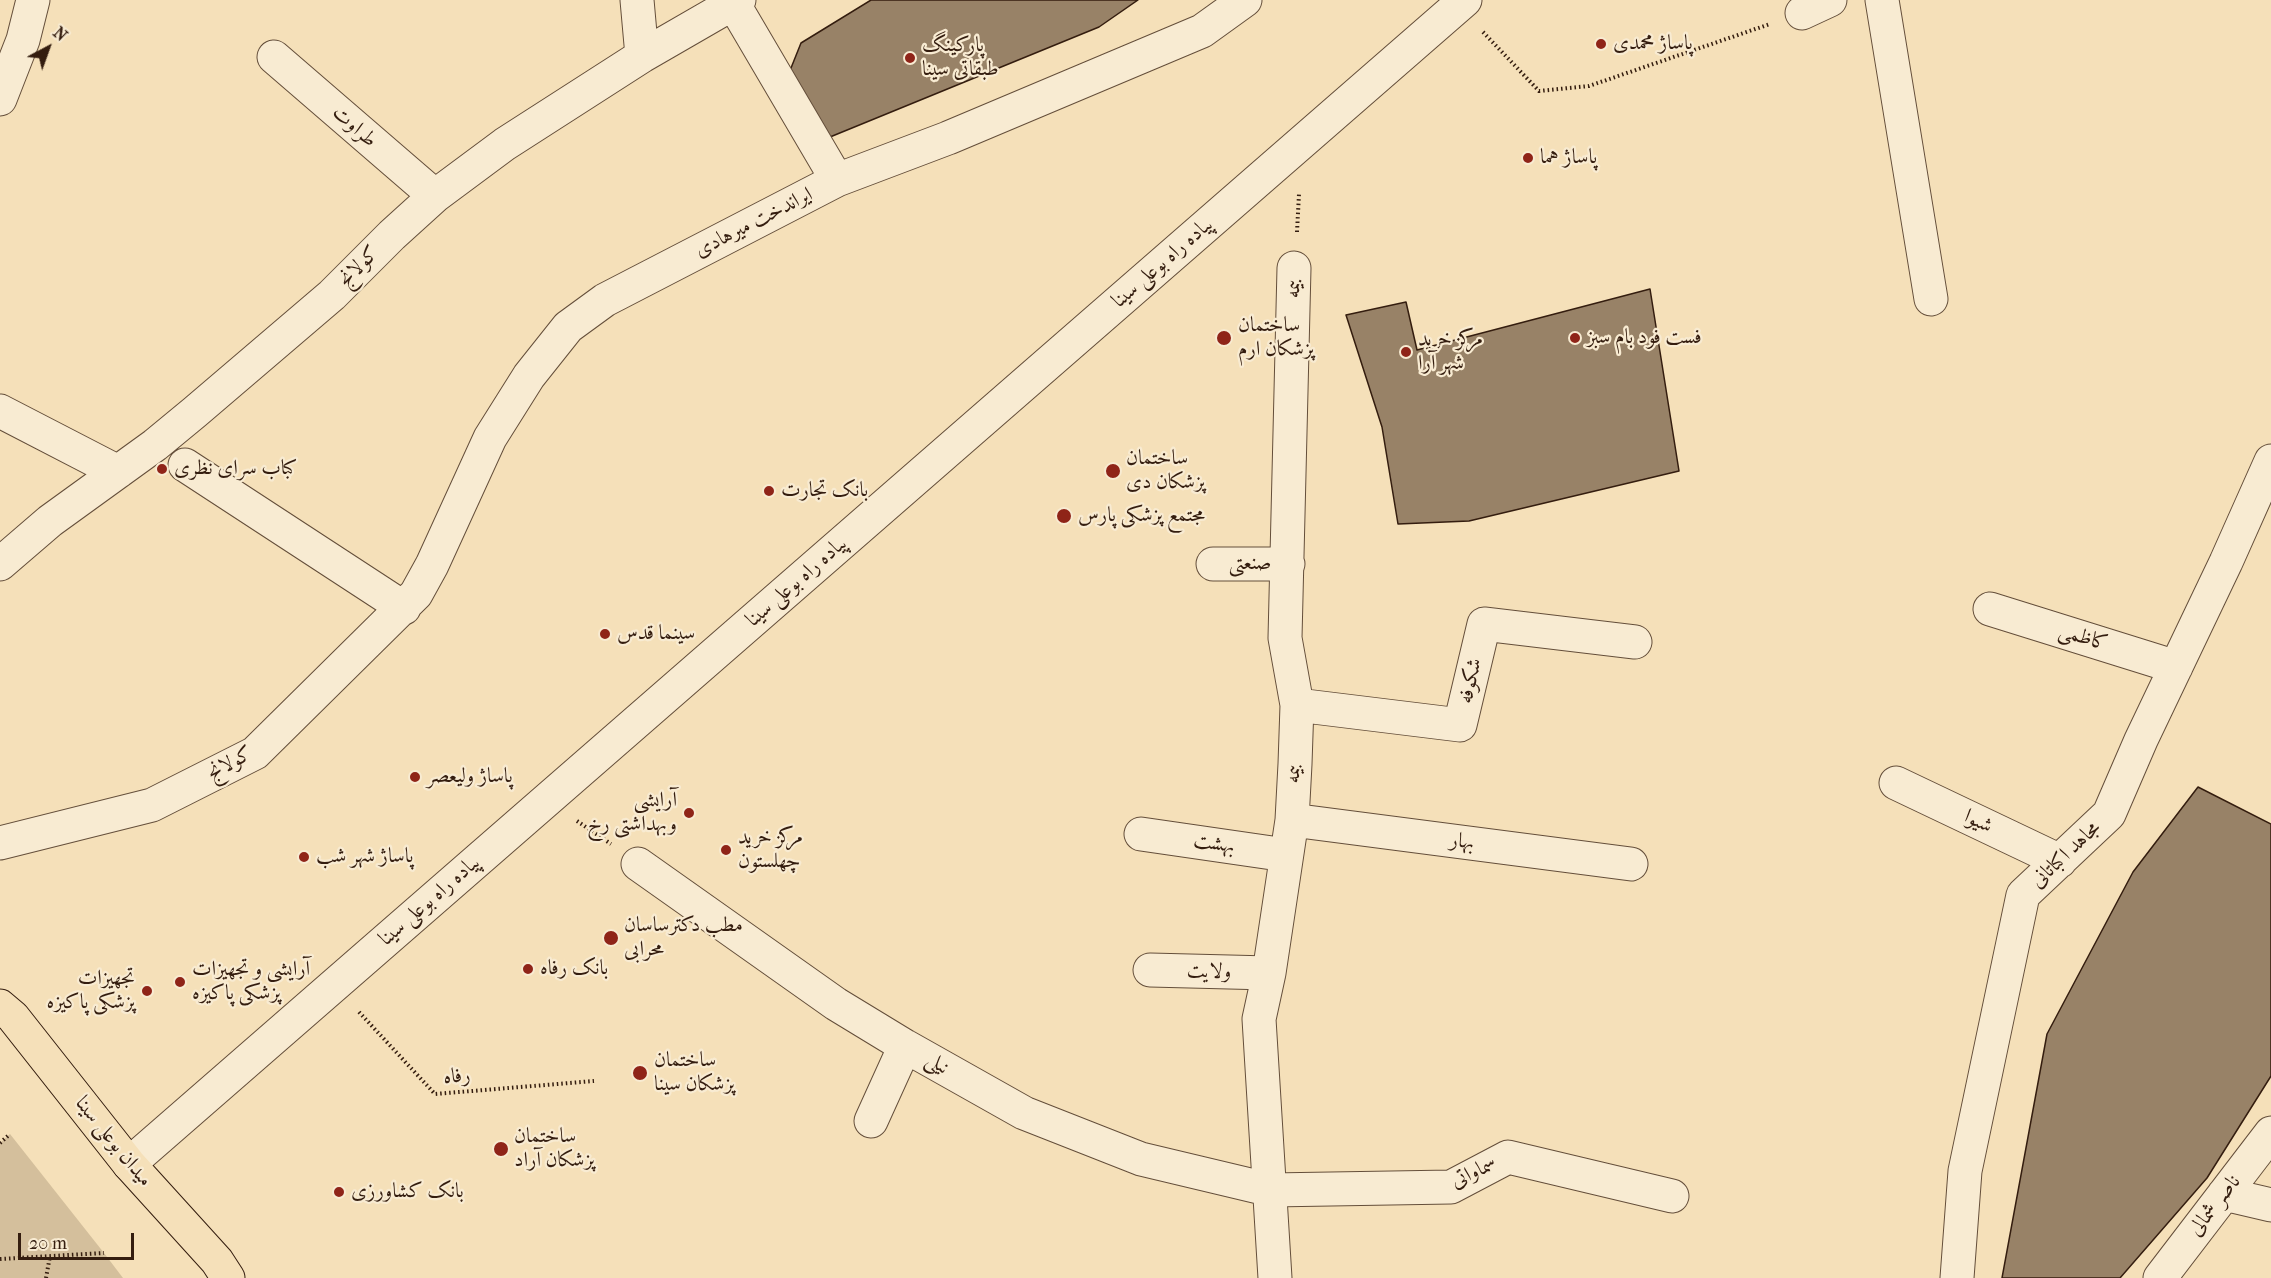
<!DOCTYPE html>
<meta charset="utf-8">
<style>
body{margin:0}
#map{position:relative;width:2271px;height:1278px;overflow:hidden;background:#f5e0b9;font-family:"IM FELL French Canon",serif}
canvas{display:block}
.north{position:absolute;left:18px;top:18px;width:60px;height:60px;-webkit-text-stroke:4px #f8ebd2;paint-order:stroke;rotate:41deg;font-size:16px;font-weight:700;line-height:24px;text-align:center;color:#341d0f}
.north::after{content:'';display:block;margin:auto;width:21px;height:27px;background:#341d0f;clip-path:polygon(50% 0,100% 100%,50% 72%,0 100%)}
.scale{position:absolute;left:18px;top:1233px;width:116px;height:27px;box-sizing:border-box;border:3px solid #341d0f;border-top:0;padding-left:8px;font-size:18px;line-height:21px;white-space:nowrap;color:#341d0f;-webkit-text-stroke:4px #f8ebd2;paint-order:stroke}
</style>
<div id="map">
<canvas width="2271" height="1278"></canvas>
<div class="north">N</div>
<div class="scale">20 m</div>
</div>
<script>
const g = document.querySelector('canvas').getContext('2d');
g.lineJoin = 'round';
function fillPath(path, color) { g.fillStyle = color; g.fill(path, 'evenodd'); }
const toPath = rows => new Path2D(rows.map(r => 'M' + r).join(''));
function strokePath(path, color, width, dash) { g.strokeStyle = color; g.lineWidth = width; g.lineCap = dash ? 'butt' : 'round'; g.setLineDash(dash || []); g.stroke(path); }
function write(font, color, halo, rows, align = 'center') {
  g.font = font + ' "IM FELL French Canon",Amiri,serif'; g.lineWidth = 4.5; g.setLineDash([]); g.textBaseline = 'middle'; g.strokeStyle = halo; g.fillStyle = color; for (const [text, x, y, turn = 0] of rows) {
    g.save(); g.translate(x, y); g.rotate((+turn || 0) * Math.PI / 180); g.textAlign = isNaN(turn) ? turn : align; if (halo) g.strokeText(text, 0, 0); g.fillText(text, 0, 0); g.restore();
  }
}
fillPath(toPath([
 [10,1134,104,1253,123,1278,0,1278,0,1143]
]), '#d4bf9c');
const building = toPath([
 [871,0,1138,0,1099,27,830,137,789,73,801,43,871,0],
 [1650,289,1679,471,1469,521,1398,524,1382,427,1346,315,1406,302,1417,350,1650,289],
 [2198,787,2271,824,2271,1076,2207,1178,2120,1278,2002,1278,2047,1034,2133,872,2198,787]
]);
fillPath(building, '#988267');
strokePath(building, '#341d0f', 1.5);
const minor = toPath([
 [637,0,642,56],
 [1882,0,1931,299],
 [733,3,837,180],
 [1802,13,1830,0],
 [274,57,435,196],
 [0,99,23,40,33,0],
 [0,411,118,472],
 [185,465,404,608],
 [0,564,50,521,155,445,195,412,332,295,392,235,435,196,505,144,642,56,739,0],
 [1213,564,1288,564],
 [1990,609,2176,667],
 [1297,705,1460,725,1484,624,1635,642],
 [1896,783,2060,861],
 [1292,820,1631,864],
 [1141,834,1286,855],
 [0,843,152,805,255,753,416,594,432,565,490,438,529,376,568,327,605,300,837,180,948,138,1202,31,1245,0],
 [638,864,836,1004,905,1046,1024,1113,1141,1159,1271,1190,1451,1187,1508,1157,1672,1196],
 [1150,970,1269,973],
 [871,1121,905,1046],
 [129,1164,1465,0],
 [2224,1194,2271,1205],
 [1275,1278,1259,1019,1269,973,1292,820,1295,764,1297,705,1285,638,1294,268],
 [1957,1278,1965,1171,2023,895,2109,814,2141,740,2226,562,2271,461],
 [2160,1278,2271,1133]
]);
const major = toPath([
 [0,1006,13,1017,129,1164,217,1261,228,1278]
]);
strokePath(minor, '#644e3a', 35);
strokePath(major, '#341d0f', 35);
strokePath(toPath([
 [1483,32,1539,91,1589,86,1770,24],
 [1297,232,1299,194],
 [577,821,611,844],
 [359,1012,435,1094,594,1081],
 [0,1143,10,1134],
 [0,1259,104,1253],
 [46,1278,50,1256]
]), '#341d0f', 4, [1.5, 3]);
strokePath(minor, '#f8ebd2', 33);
strokePath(major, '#f5e0b9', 33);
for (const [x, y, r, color] of [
 [1601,44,6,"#8f2418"],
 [910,58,6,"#8f2418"],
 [1528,158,6,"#8f2418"],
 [1224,338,8,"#8f2418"],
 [1575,338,6,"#8f2418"],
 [1406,352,6,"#8f2418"],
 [162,469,6,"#8f2418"],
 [1113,471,8,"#8f2418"],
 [769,491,6,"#8f2418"],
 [1064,516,8,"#8f2418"],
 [605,634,6,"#8f2418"],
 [415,777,6,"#8f2418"],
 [689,813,6,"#8f2418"],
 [726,850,6,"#8f2418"],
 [304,857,6,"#8f2418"],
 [611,938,8,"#8f2418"],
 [528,969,6,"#8f2418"],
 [180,982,6,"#8f2418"],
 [147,991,6,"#8f2418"],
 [640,1073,8,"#8f2418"],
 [501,1149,8,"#8f2418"],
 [339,1192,6,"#8f2418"]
]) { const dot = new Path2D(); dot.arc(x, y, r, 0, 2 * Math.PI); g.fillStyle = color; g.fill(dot); strokePath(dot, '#f8ebd2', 2); }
write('21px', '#341d0f', '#f8ebd2', [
 ["پاساژ محمدی",1613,44],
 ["پارکینگ",922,46],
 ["طبقاتی سینا",922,70],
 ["پاساژ هما",1540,158],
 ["ساختمان",1238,326],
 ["پزشکان ارم",1238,350],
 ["فست فود بام سبز",1587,338],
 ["مرکز خرید",1418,340],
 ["شهر آرا",1418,364],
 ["ساختمان",1126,459],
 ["پزشکان دی",1126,483],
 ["کباب سرای نظری",174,469],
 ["بانک تجارت",781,491],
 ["مجتمع پزشکی پارس",1078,516],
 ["سینما قدس",617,634],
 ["پاساژ ولیعصر",427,777],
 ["آرایشی",677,801,"right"],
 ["وبهداشتی رخ",677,825,"right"],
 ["مرکز خرید",738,838],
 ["چهلستون",738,862],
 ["پاساژ شهر شب",316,857],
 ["مطب دکترساسان",624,926],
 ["محرابی",624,950],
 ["بانک رفاه",540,969],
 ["آرایشی و تجهیزات",192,970],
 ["پزشکی پاکیزه",192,994],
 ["تجهیزات",135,979,"right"],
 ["پزشکی پاکیزه",135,1003,"right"],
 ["ساختمان",654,1061],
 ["پزشکان سینا",654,1085],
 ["ساختمان",514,1137],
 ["پزشکان آراد",514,1161],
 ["بانک کشاورزی",351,1192]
], 'left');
write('21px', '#341d0f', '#f8ebd2', [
 ["طراوت",354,127,41],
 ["ایراندخت میرهادی",754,223,-27],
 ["پیاده راه بوعلی سینا",1163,263,-41],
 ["کولانج",359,267,-45],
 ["بیمه",1294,289,-89],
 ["صنعتی",1250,564],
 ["پیاده راه بوعلی سینا",797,582,-41],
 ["کاظمی",2083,638,17],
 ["شکوفه",1471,681,-77],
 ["کولانج",230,764,-28],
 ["بیمه",1294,774,-87],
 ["شیوا",1978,822,26],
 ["بهار",1462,842,7],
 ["بهشت",1214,844,8],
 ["مجاهد اکباتانی",2066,855,-43],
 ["پیاده راه بوعلی سینا",430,901,-41],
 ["ولایت",1209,972,1],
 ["نیلی",937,1064,30],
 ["رفاه",457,1077,-4],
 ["میدان بوعلی سینا",113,1142,51],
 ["سماواتی",1474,1173,-25],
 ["ناصر شمالی",2215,1206,-52]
]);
</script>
